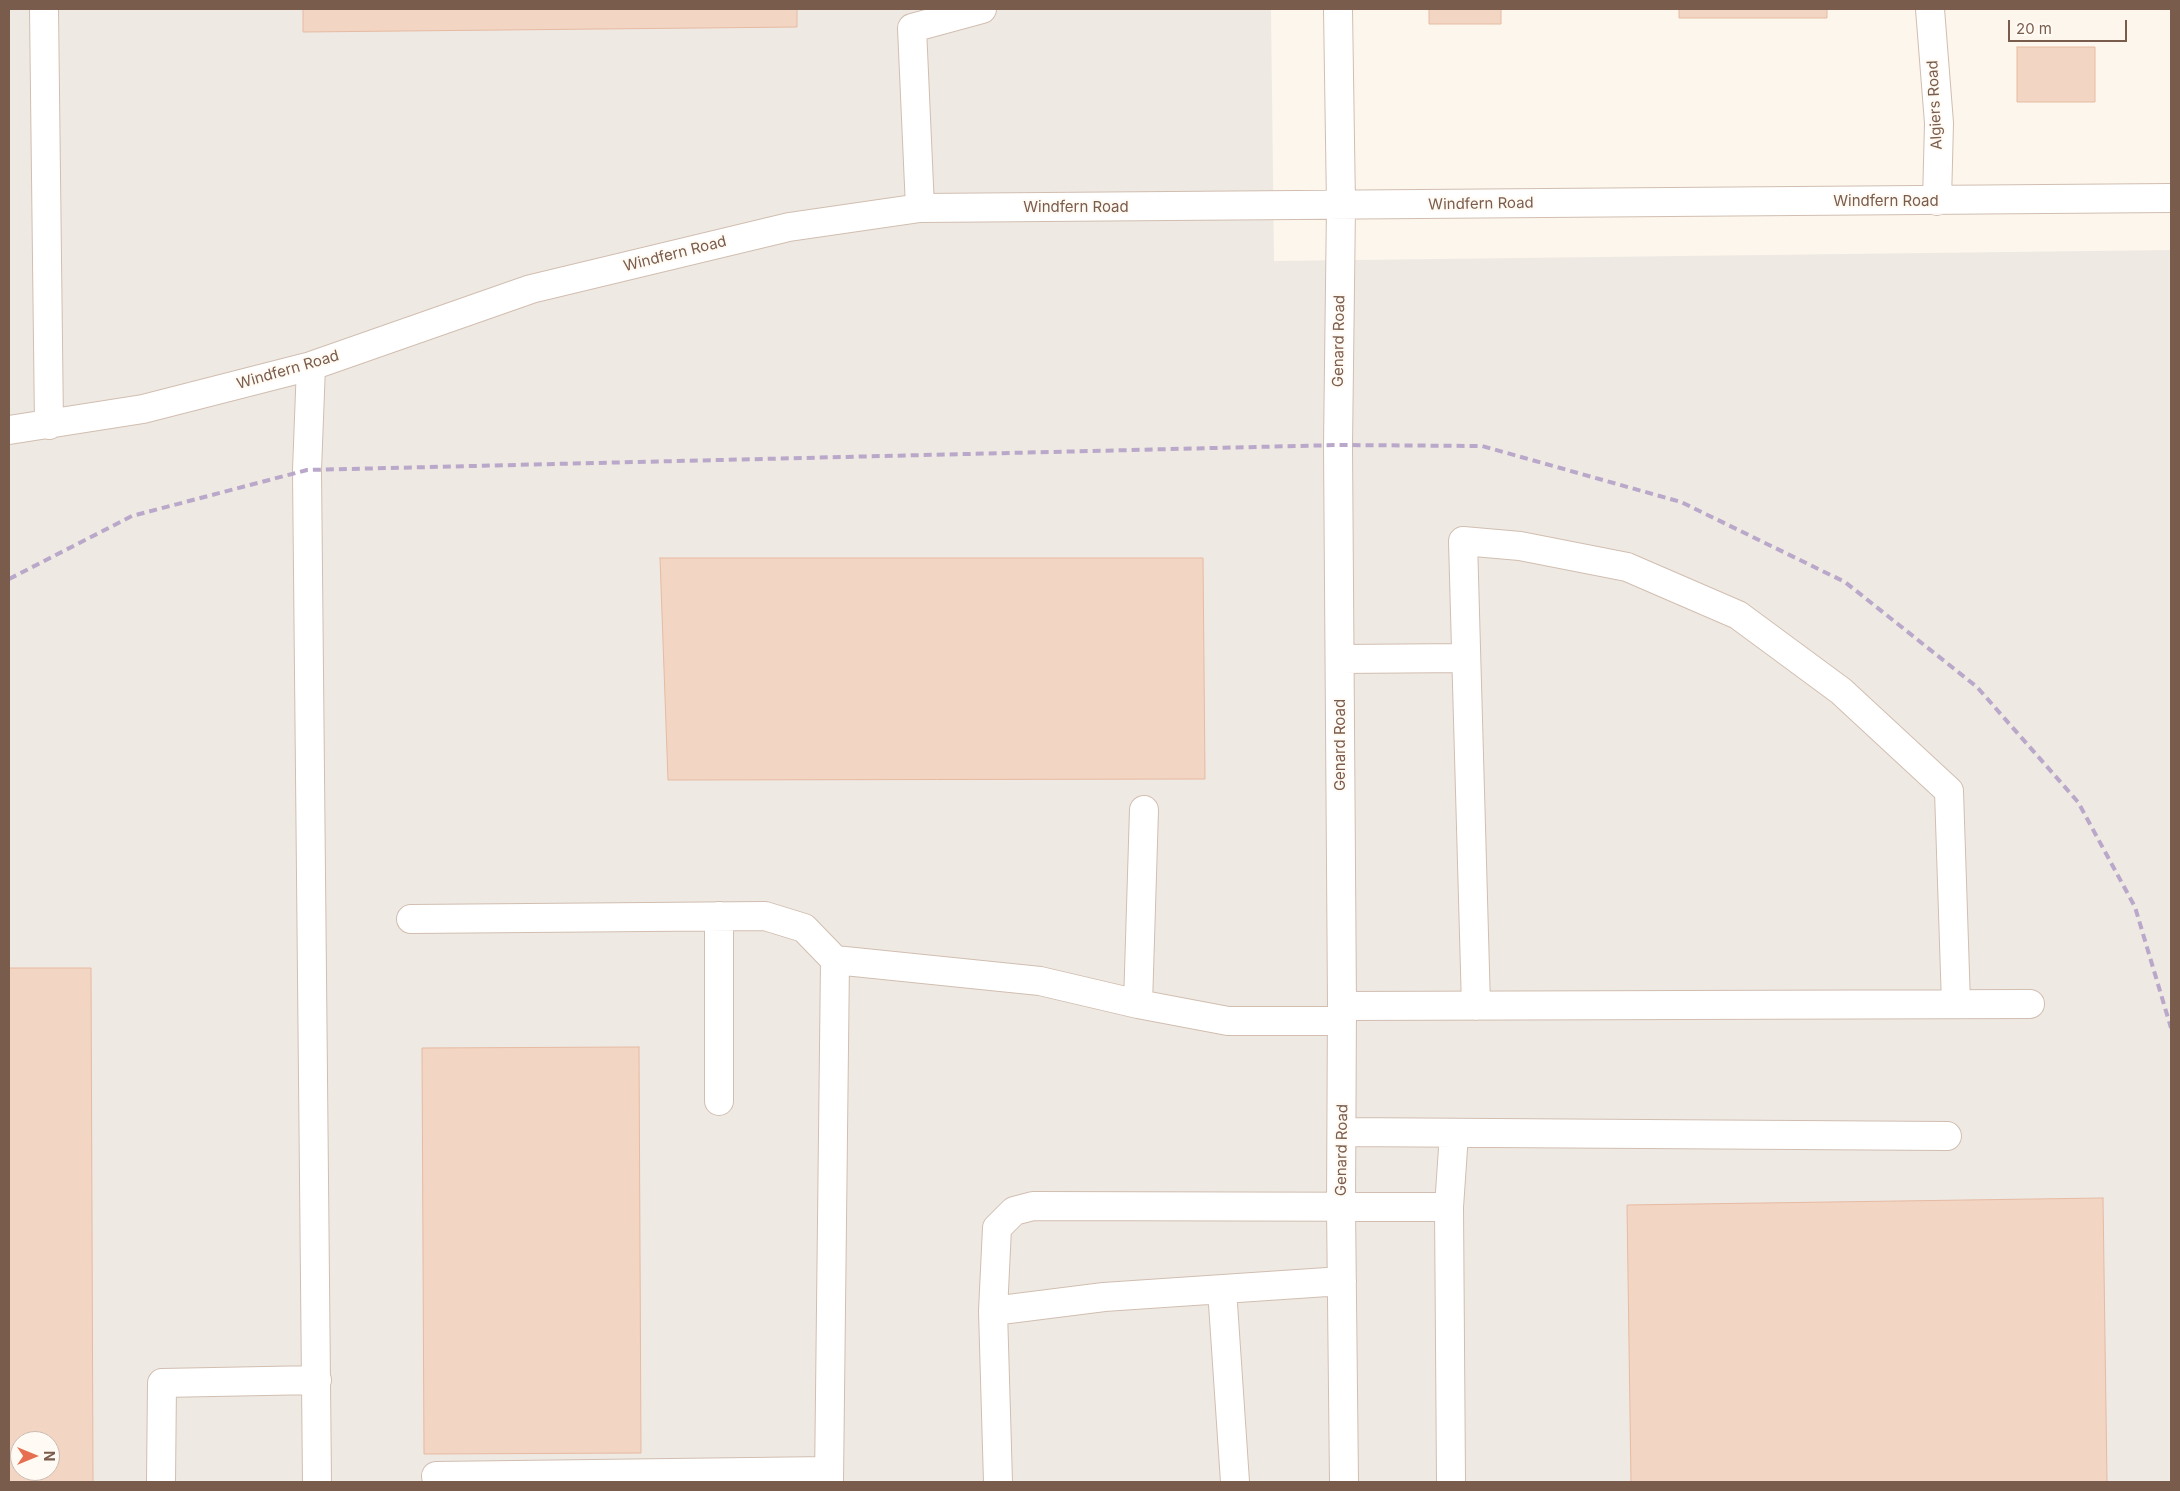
<!DOCTYPE html>
<style>
body{margin:0}
#map{position:relative;width:2180px;height:1491px;overflow:hidden;background:#fdf6ec;font-family:Inter,sans-serif}
canvas{display:block}
.frame{position:absolute;inset:0;border:10px solid #7a5c4d;pointer-events:none}
.north{position:absolute;left:10px;top:1431px;width:50px;height:50px;box-sizing:border-box;background:#fffaf3;border:1px solid #cabbb1;border-radius:50%;rotate:90deg;font-size:14px;font-weight:700;line-height:20px;text-align:center;color:#7a5c4d}
.north::after{content:'';display:block;margin:auto;width:18px;height:22px;background:#e76f51;clip-path:polygon(50% 0,100% 100%,50% 72%,0 100%)}
.scale{position:absolute;left:2008px;top:20px;width:119px;height:22px;box-sizing:border-box;border:2px solid #7a5c4d;border-top:0;padding-left:6px;font-size:15px;line-height:18px;white-space:nowrap;color:#7a5c4d;-webkit-text-stroke:4px #fffaf3;paint-order:stroke}
</style>
<div id="map">
<canvas width="2180" height="1491"></canvas>
<div class="frame"></div>
<div class="north">N</div>
<div class="scale">20 m</div>
</div>
<script>
const g = document.querySelector('canvas').getContext('2d');
g.lineJoin = 'round';
function fillPath(path, color) { g.fillStyle = color; g.fill(path, 'evenodd'); }
const toPath = rows => new Path2D(rows.map(r => 'M' + r).join(''));
function strokePath(path, color, width, dash) { g.strokeStyle = color; g.lineWidth = width; g.lineCap = dash ? 'butt' : 'round'; g.setLineDash(dash || []); g.stroke(path); }
function write(font, color, halo, rows, align = 'center') {
  g.font = font + ' Inter,sans-serif'; g.lineWidth = 4; g.setLineDash([]); g.textBaseline = 'middle'; g.strokeStyle = halo; g.fillStyle = color; for (const [text, x, y, turn = 0] of rows) {
    g.save(); g.translate(x, y); g.rotate((+turn || 0) * Math.PI / 180); g.textAlign = isNaN(turn) ? turn : align; if (halo) g.strokeText(text, 0, 0); g.fillText(text, 0, 0); g.restore();
  }
}
fillPath(toPath([
 [9,9,1271,9,1274,261,2171,250,2171,1482,9,1482],
 [20,1441,50,1441,50,1471,20,1471]
]), '#efe9e4');
const building = toPath([
 [303,9,797,9,797,27,303,32,303,9],
 [1429,9,1501,9,1501,24,1429,24,1429,9],
 [1679,9,1827,9,1827,18,1679,18,1679,9],
 [2017,47,2095,47,2095,102,2017,102,2017,47],
 [660,558,1203,558,1205,779,668,780,660,558],
 [9,968,91,968,93,1482,9,1482,9,968],
 [20,1441,50,1441,50,1471,20,1471,20,1441],
 [639,1047,641,1453,424,1454,422,1048,639,1047],
 [2103,1198,2107,1482,1631,1482,1627,1205,2103,1198]
]);
fillPath(building, '#f3d5c3');
strokePath(building, '#e6bba3', 1);
const minor = toPath([
 [44,9,49,425],
 [1338,9,1341,206,1338,445,1342,1006,1341,1207,1344,1482],
 [1930,9,1939,123,1937,201],
 [920,208,912,28,982,9],
 [311,366,307,470,317,1482],
 [9,430,143,409,311,366,531,289,789,227,920,208,2171,198],
 [1340,659,1466,658],
 [719,916,719,1101],
 [411,919,765,916,804,928,835,960,1040,981,1138,1004,1228,1021,1342,1021],
 [1138,1004,1144,810],
 [1342,1006,2030,1004],
 [1476,1006,1463,541,1520,546,1627,567,1738,615,1841,691,1949,791,1956,1004],
 [1342,1132,1947,1136],
 [1222,1289,1235,1482],
 [993,1311,1104,1297,1342,1281],
 [161,1482,162,1383,317,1380],
 [437,1482,436,1476,829,1471],
 [829,1482,835,960],
 [998,1482,993,1311,997,1228,1014,1211,1033,1206,1449,1207],
 [1451,1482,1449,1207,1454,1134]
]);
strokePath(minor, '#d1beb0', 30);
strokePath(minor, '#fff', 28);
strokePath(toPath([
 [9,579,132,516,307,470,1338,445,1482,446,1681,502,1845,582,1977,687,2078,802,2135,907,2171,1028]
]), '#b9a8c9', 4, [8, 5]);
write('15px', '#7a5c4d', '#fffaf3', [
 ["Algiers Road",1935,105,-93],
 ["Windfern Road",1886,201],
 ["Windfern Road",1481,204,-1],
 ["Windfern Road",1076,207],
 ["Windfern Road",675,254,-14],
 ["Genard Road",1339,341,-89],
 ["Windfern Road",288,370,-16],
 ["Genard Road",1340,745,-90],
 ["Genard Road",1342,1150,-89]
]);
</script>
